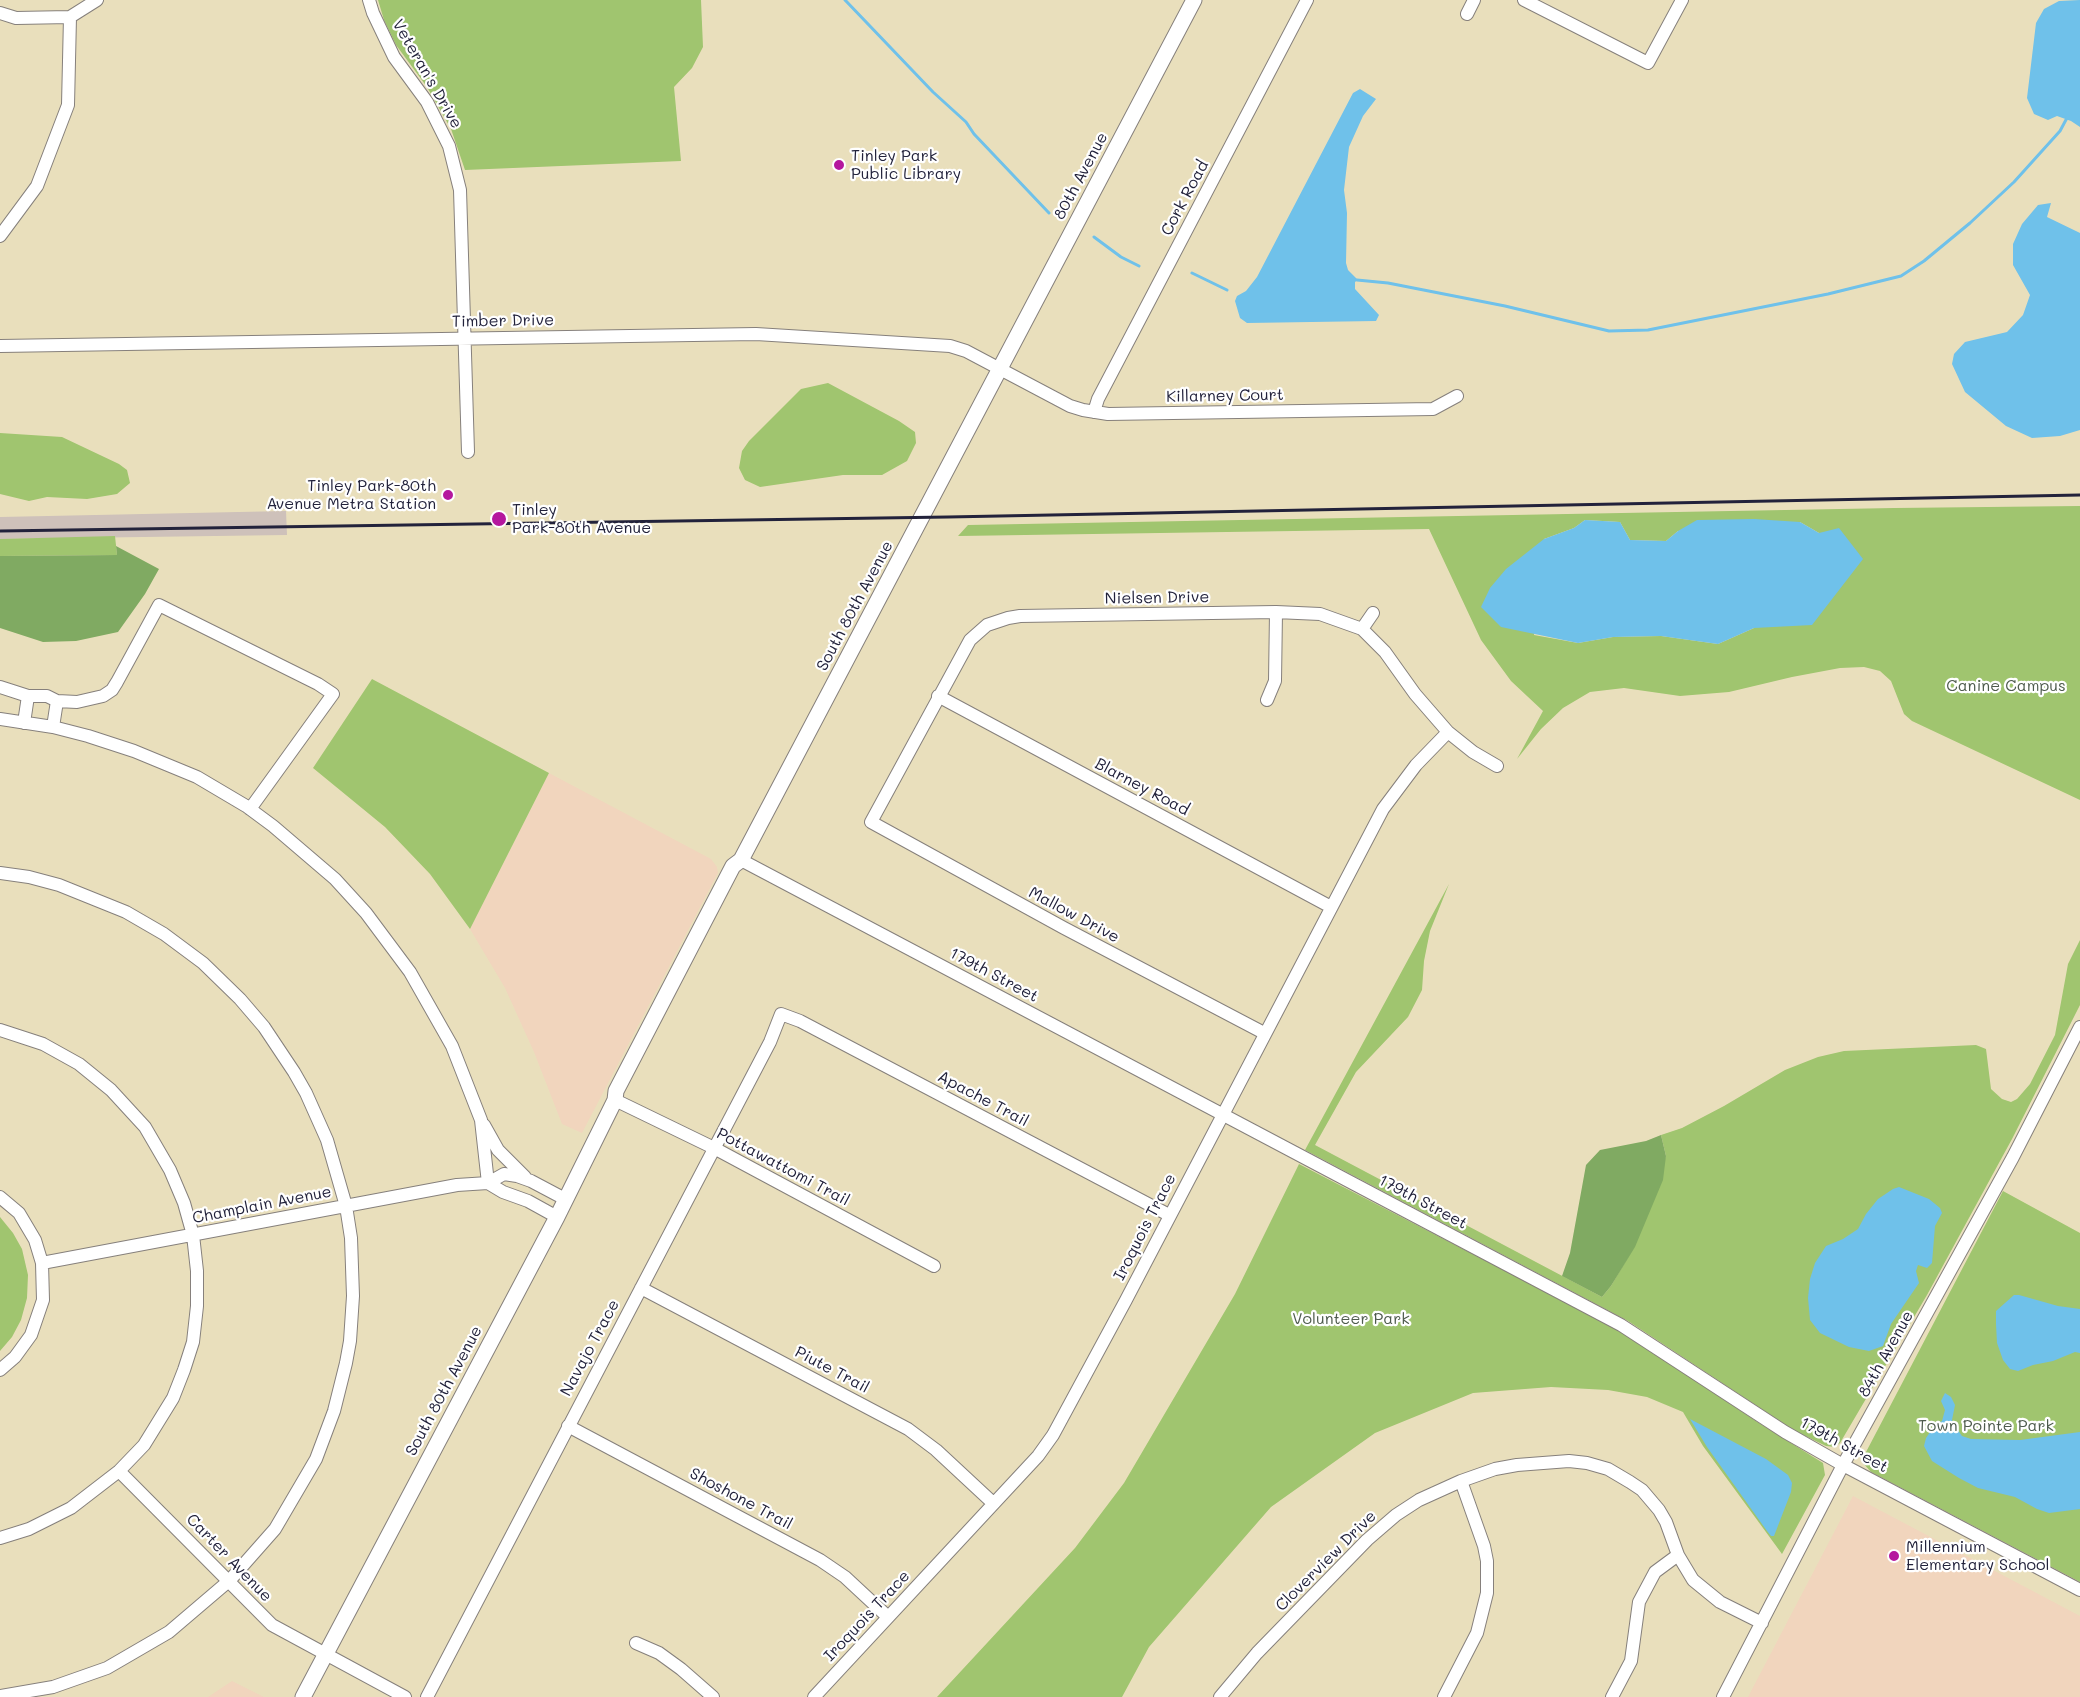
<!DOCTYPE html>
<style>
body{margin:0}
canvas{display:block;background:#e9dfbc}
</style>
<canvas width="2080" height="1697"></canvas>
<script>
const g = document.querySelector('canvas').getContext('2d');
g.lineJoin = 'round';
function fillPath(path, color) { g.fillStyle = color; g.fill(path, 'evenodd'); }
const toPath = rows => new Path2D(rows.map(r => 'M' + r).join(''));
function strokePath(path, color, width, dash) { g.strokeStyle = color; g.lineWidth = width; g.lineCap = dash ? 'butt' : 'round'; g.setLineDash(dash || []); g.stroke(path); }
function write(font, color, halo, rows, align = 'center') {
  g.font = font + ' Mali,sans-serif'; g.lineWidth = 4.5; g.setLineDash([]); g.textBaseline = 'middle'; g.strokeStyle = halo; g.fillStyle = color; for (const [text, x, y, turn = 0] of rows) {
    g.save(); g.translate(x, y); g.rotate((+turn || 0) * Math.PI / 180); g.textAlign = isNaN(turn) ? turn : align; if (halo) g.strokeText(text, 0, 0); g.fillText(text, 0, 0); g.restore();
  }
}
fillPath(toPath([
 [549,773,711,859,717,867,718,873,582,1133,562,1124,534,1052,505,988,470,929],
 [1853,1496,2080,1616,2080,1697,1748,1697],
 [232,1681,264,1697,208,1697]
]), '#f1d5bd');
fillPath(toPath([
 [286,511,287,535,0,539,0,517]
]), '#cec1ba');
fillPath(toPath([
 [378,0,701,0,703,47,692,68,674,87,681,161,465,170,451,129,427,87,396,45,384,20],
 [828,383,899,421,915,432,916,443,907,461,882,475,843,475,760,487,745,480,739,468,742,451,749,441,801,389],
 [0,433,62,437,119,464,127,470,130,483,117,494,87,499,47,497,29,501,0,494],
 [2080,506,2080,800,1912,721,1904,714,1891,681,1880,671,1864,667,1840,668,1792,677,1729,692,1680,696,1624,688,1590,692,1563,708,1541,729,1517,759,1543,711,1511,681,1481,640,1429,529,958,536,968,525,1894,508],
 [1585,520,1620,522,1630,540,1666,541,1678,531,1800,522,1819,533,1754,628,1718,644,1661,636,1613,637,1578,643,1534,635,1544,539,1574,528],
 [115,536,117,555,0,556,0,539],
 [372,679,549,773,470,929,430,874,385,827,313,768],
 [1449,884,1430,931,1424,961,1422,990,1408,1017,1356,1072,1315,1145,1602,1297,1611,1286,1634,1247,1666,1156,1661,1135,1682,1128,1724,1106,1785,1070,1818,1057,1844,1051,1976,1045,1986,1049,1991,1089,2002,1099,2011,1102,2017,1099,2030,1084,2055,1035,2068,964,2080,940,2080,1005,2012,1139,1927,1295,1840,1443,1835,1447,1826,1446,1795,1431,1628,1321,1305,1150],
 [1299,1164,1621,1331,1759,1423,1823,1463,1825,1475,1782,1554,1703,1446,1683,1412,1647,1397,1608,1390,1551,1387,1473,1393,1375,1433,1271,1507,1149,1647,1122,1697,937,1697,1075,1548,1124,1483,1235,1294],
 [2003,1191,2080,1233,2080,1582,1871,1472,1863,1463,1866,1452],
 [0,1217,13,1233,22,1249,28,1275,27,1298,21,1320,12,1337,0,1351]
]), '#a0c56f');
fillPath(toPath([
 [116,546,159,569,145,594,118,632,76,641,43,642,0,628,0,556,117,555],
 [1661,1135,1666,1156,1663,1180,1635,1247,1611,1286,1602,1297,1562,1276,1570,1253,1586,1165,1600,1150,1646,1141]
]), '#80aa62');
fillPath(toPath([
 [2080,0,2080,127,2071,121,2057,116,2048,120,2034,114,2027,98,2036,23,2044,9,2059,1],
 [1360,89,1376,99,1363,116,1349,147,1344,190,1347,213,1346,263,1348,270,1358,280,1355,282,1355,289,1379,315,1376,321,1247,323,1240,318,1235,301,1237,296,1246,291,1257,277,1353,93],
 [2051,203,2047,217,2080,233,2080,430,2060,436,2032,438,2006,426,1965,392,1952,364,1954,354,1965,342,2007,332,2023,315,2030,295,2013,265,2013,244,2022,224,2038,205],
 [1754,519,1800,522,1819,533,1839,528,1863,559,1812,625,1754,628,1718,644,1661,636,1613,637,1578,643,1501,627,1481,607,1490,588,1506,569,1544,539,1574,528,1585,520,1620,522,1630,540,1666,541,1678,531,1697,520],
 [1899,1187,1929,1199,1940,1208,1942,1213,1935,1226,1932,1263,1927,1268,1918,1265,1916,1271,1919,1283,1891,1324,1883,1346,1869,1351,1849,1347,1820,1333,1810,1320,1808,1298,1810,1279,1815,1263,1826,1246,1843,1239,1858,1229,1866,1214,1878,1199,1893,1189],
 [2014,1295,2019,1295,2058,1306,2080,1309,2080,1353,2075,1352,2053,1361,2033,1365,2018,1371,2010,1369,2003,1360,1997,1343,1996,1324,1996,1311],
 [1945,1393,1951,1397,1955,1405,1952,1420,1957,1429,1962,1436,1971,1439,2020,1440,2080,1432,2080,1509,2049,1513,2037,1509,2015,1497,1978,1488,1959,1478,1932,1461,1924,1446,1926,1438,1935,1425,1942,1421,1945,1410,1941,1401],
 [1690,1419,1766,1459,1788,1475,1792,1483,1791,1492,1774,1536,1771,1536,1767,1531,1707,1447]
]), '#6fc1ea');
strokePath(toPath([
 [845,0,933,92,966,122,974,134,1049,213],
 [1094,237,1121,257,1139,266],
 [1192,273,1227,290],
 [1357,280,1388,283,1505,306,1609,331,1648,330,1828,294,1901,276,1924,261,1970,223,2014,182,2060,131,2068,116]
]), '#6fc1ea', 3);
const minor = toPath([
 [369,0,373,13,394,57,427,102,449,146,460,190,468,452],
 [1524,0,1648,63,1682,0],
 [0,13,16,18,70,17,97,0],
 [1467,14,1474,0],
 [0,236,37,186,68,105,70,17],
 [0,346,756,334,950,346,966,351,1070,406,1083,410,1108,414,1433,409,1457,396],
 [1094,412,1098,399,1307,0],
 [1362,629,1373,613],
 [0,687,28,696,47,696,57,701,77,702,103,696,112,690,117,682,159,605,318,684,333,694,250,809],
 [938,696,1331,907],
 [1267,700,1275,681,1276,612],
 [0,719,53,727,88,736,134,751,197,777,246,806,273,826,335,879,366,913,410,972,452,1046,481,1120,488,1183],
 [24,723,28,696],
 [53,727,57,701],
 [741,860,1621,1325,1785,1432,1843,1465,2080,1590],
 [0,873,29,877,59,885,126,912,164,934,203,963,240,999,264,1027,294,1072,306,1093,327,1140,346,1206,351,1238,353,1296,350,1341,346,1363,334,1411,316,1459,275,1529,230,1580,169,1632,107,1668,53,1687,0,1696],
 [0,1030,43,1044,79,1064,111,1090,145,1127,170,1170,184,1203,193,1235,197,1271,197,1306,193,1342,184,1370,173,1398,144,1445,119,1471,71,1508,29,1529,0,1538],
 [1264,1033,1064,928,871,822,970,640,987,625,1008,618,1020,616,1276,612,1320,614,1362,629,1385,652,1415,694,1448,732,1473,752,1497,766],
 [615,1100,714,1148,934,1266],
 [484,1125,498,1150,525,1177],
 [488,1183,503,1192,528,1201,557,1217],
 [0,1197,19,1213,35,1240,42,1263,43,1300,31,1335,15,1357,0,1370],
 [42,1263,457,1185,488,1183,504,1174,517,1176,531,1181,565,1199],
 [641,1288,908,1429,936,1450,993,1503],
 [568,1426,820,1560,845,1577,888,1617],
 [119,1471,272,1625,405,1697],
 [636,1643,659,1653,681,1669,713,1697],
 [427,1697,770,1042,781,1014,800,1021,1169,1215],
 [814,1697,1038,1456,1053,1435,1126,1300,1383,809,1416,765,1448,732],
 [1220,1697,1257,1653,1367,1540,1396,1515,1419,1500,1461,1481,1495,1469,1517,1465,1569,1461,1587,1463,1608,1469,1630,1482,1642,1490,1659,1510,1666,1522,1678,1555,1693,1580,1720,1602,1762,1623],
 [1444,1697,1477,1633,1487,1593,1487,1561,1484,1546,1461,1481],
 [1612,1697,1631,1661,1639,1602,1655,1572,1678,1555],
 [1723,1697,1843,1465,2013,1157,2080,1027]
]);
const tertiary = toPath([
 [303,1697,557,1217,615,1100,616,1091,733,866,741,860,1194,0]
]);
strokePath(minor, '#86807c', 14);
strokePath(tertiary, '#86807c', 17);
strokePath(minor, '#fff', 12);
strokePath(tertiary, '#fff', 15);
strokePath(toPath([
 [0,531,948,517,2080,495]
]), '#22223b', 3);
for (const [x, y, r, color] of [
 [839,165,6,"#b5179e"],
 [448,495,6,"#b5179e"],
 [499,519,8,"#b5179e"],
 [1894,1556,6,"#b5179e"]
]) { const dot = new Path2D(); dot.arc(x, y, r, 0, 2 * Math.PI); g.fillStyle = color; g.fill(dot); strokePath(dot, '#fff', 2); }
write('16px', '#22223b', '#fff', [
 ["Veteran's Drive",427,74,60],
 ["80th Avenue",1081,176,-62],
 ["Cork Road",1185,198,-62],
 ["Timber Drive",503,321,-1],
 ["Killarney Court",1225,396,-1],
 ["Nielsen Drive",1157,598,-1],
 ["South 80th Avenue",855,606,-62],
 ["Blarney Road",1142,787,28],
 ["Mallow Drive",1074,915,28],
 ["179th Street",994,975,28],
 ["Apache Trail",983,1099,28],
 ["Pottawattomi Trail",783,1167,28],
 ["179th Street",1423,1202,28],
 ["Champlain Avenue",262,1205,-11],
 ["Iroquois Trace",1145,1227,-63],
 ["Navajo Trace",590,1348,-62],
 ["84th Avenue",1886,1354,-61],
 ["Piute Trail",832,1370,28],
 ["South 80th Avenue",444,1391,-62],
 ["179th Street",1844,1445,29],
 ["Shoshone Trail",741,1499,28],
 ["Carter Avenue",229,1558,46],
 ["Cloverview Drive",1326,1561,-45],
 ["Iroquois Trace",867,1616,-47]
]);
write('16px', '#22223b', '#fff', [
 ["Tinley Park",851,156],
 ["Public Library",851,174],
 ["Tinley Park-80th",436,486,"right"],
 ["Avenue Metra Station",436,504,"right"],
 ["Tinley",512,510],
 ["Park-80th Avenue",512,528],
 ["Millennium",1906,1547],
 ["Elementary School",1906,1565]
], 'left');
write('16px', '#4e5b4d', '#fff', [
 ["Canine Campus",2006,686],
 ["Volunteer Park",1351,1319],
 ["Town Pointe Park",1986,1426]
]);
</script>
